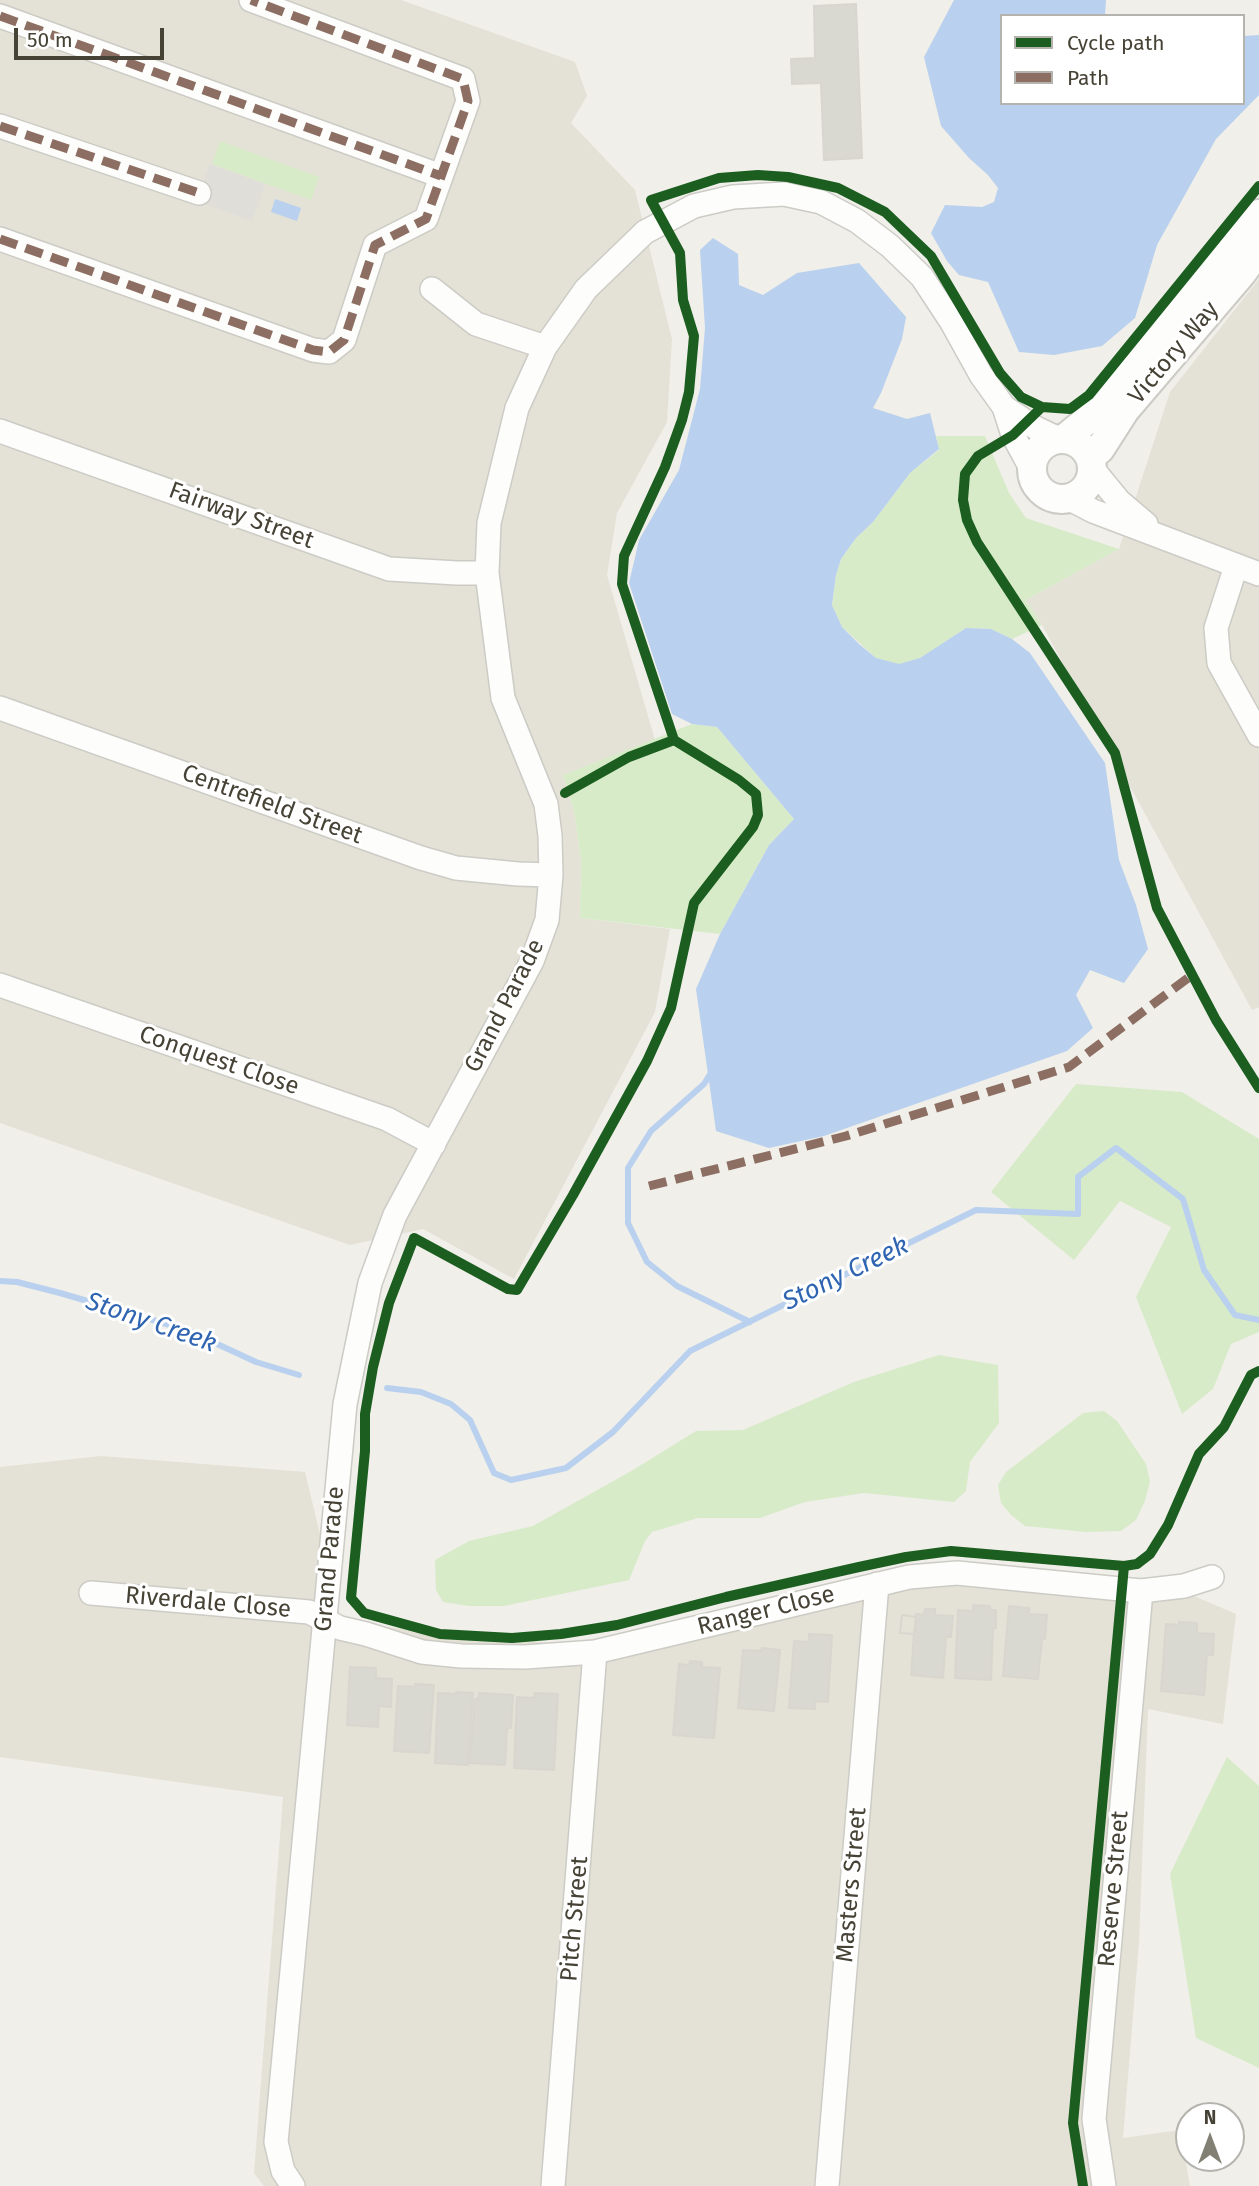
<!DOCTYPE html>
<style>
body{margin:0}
#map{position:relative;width:1259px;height:2186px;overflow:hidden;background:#f0efe9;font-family:"Fira Sans",sans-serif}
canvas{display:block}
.legend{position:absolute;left:1000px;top:14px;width:245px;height:91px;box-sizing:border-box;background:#fff;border:2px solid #b5b3ae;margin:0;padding:9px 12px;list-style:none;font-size:21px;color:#464235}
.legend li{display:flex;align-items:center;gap:14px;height:35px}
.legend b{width:35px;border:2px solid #b5b3ae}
.north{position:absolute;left:1175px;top:2102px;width:70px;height:70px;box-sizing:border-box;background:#fff;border:2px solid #b5b3ae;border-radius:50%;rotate:0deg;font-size:19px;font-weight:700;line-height:28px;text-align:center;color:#464235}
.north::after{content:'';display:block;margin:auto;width:24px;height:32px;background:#827f74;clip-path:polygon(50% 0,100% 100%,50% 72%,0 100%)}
.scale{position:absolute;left:14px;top:28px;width:150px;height:32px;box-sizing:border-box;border:4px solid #464235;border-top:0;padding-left:9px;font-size:21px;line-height:24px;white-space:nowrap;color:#464235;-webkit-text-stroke:5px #fff;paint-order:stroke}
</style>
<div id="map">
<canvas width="1259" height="2186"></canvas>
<ul class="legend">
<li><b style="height:9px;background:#1b5e20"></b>Cycle path</li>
<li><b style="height:9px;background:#8d6e63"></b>Path</li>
</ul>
<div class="north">N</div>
<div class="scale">50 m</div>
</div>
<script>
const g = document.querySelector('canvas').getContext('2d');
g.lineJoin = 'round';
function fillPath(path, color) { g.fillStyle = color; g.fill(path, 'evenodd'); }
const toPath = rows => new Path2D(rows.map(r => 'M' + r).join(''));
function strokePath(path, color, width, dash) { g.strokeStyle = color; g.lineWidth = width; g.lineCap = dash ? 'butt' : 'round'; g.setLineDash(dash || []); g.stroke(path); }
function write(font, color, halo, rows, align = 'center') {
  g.font = font + ' "Fira Sans",sans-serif'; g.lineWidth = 6; g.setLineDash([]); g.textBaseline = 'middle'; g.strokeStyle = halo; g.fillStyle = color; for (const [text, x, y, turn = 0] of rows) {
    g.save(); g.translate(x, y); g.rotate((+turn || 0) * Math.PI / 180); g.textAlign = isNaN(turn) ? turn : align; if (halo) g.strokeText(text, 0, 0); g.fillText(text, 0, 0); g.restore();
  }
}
fillPath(toPath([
 [0,0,401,0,575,62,587,96,571,123,635,190,672,339,667,422,617,513,607,575,655,740,563,775,574,811,581,861,580,918,670,929,655,1012,514,1279,423,1229,350,1245,0,1123],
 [1259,279,1259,1007,1252,1010,1042,625,1026,600,1119,549,1170,392],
 [101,1456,305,1472,341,1622,472,1636,512,1638,560,1645,938,1572,1093,1579,1152,1578,1236,1614,1223,1724,1148,1709,1139,1942,1123,2138,1180,2130,1190,2186,264,2186,254,2173,283,1797,0,1757,0,1467]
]), '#e4e2d6');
fillPath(toPath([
 [220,141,319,177,311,200,212,164],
 [936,436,985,436,1009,493,1026,518,1119,549,1026,600,1042,625,1012,639,991,629,966,628,920,658,899,665,876,658,842,627,832,605,836,575,841,559,856,538,873,522,910,473,939,450],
 [692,724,717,727,794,819,769,845,720,934,580,918,581,861,574,811,563,775],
 [1076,1084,1182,1092,1259,1139,1259,1332,1231,1344,1213,1389,1182,1414,1136,1297,1171,1227,1120,1201,1074,1260,991,1192],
 [939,1355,998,1365,999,1423,970,1462,966,1491,954,1502,864,1493,805,1502,760,1518,698,1518,652,1532,645,1541,629,1580,504,1606,469,1606,443,1602,436,1590,435,1560,469,1541,533,1526,633,1470,696,1431,743,1430,854,1382],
 [1104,1411,1117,1421,1146,1464,1150,1481,1145,1501,1136,1520,1121,1531,1086,1532,1025,1526,1011,1515,1001,1503,998,1485,1006,1472,1083,1413],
 [1227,1757,1259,1786,1259,2068,1196,2038,1170,1874]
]), '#d8ebc9');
fillPath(toPath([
 [210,164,265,184,252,221,196,201]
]), '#dfded9');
fillPath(toPath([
 [954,0,1106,0,1105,16,1002,16,1002,103,1243,103,1243,36,1259,35,1259,95,1216,139,1157,245,1135,318,1102,346,1054,355,1019,352,988,282,959,275,947,261,931,233,945,205,982,207,994,202,998,188,988,175,969,158,941,126,924,57],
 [275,199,301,208,297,221,271,212],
 [713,238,738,254,739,285,763,295,797,273,859,263,906,317,902,339,881,393,873,408,907,419,930,413,939,449,910,473,873,522,856,538,841,559,836,575,832,605,842,627,859,644,876,658,899,664,920,658,966,628,991,629,1012,639,1030,653,1105,763,1119,860,1136,905,1148,949,1124,983,1090,970,1076,995,1093,1028,1067,1051,824,1136,769,1148,716,1131,696,989,720,934,769,845,794,819,717,727,692,724,672,714,629,583,639,540,679,470,700,389,705,328,700,250]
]), '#b9d0ee');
strokePath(toPath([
 [712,1071,704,1084,651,1131,628,1168,628,1223,647,1262,677,1286,750,1322],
 [0,1281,17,1282,60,1293,187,1330,256,1362,299,1375],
 [387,1388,421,1392,451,1404,470,1420,494,1473,511,1480,566,1468,613,1432,690,1351,976,1210,1078,1214,1078,1177,1116,1148,1183,1199,1204,1270,1235,1315,1259,1320]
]), '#b9d0ee', 6);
const building = toPath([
 [856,4,862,158,824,160,821,83,792,84,791,59,815,58,814,6,856,4],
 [973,1605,990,1606,990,1610,996,1610,996,1628,993,1628,991,1680,955,1678,958,1610,973,1611,973,1605],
 [1009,1606,1029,1608,1029,1614,1047,1615,1045,1639,1042,1638,1038,1679,1003,1676,1009,1606],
 [925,1609,935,1609,935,1615,953,1616,951,1637,946,1637,943,1678,911,1675,914,1634,900,1633,902,1615,916,1617,916,1614,924,1615,925,1609],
 [902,1615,916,1617,914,1634,900,1633,902,1615],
 [1179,1622,1197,1623,1197,1633,1214,1634,1213,1655,1207,1655,1204,1695,1161,1691,1166,1624,1179,1625,1179,1622],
 [809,1634,832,1635,828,1702,815,1701,815,1709,789,1708,794,1641,809,1642,809,1634],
 [762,1648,780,1650,774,1711,738,1708,743,1650,761,1651,762,1648],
 [690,1661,702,1662,702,1667,720,1668,714,1738,673,1735,679,1664,689,1665,690,1661],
 [350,1667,376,1668,376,1678,392,1679,391,1707,379,1706,378,1727,347,1725,350,1667],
 [415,1684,434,1685,429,1753,394,1751,398,1686,415,1687,415,1684],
 [456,1692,473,1693,468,1765,435,1763,438,1693,456,1694,456,1692],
 [479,1693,513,1695,511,1728,507,1728,505,1765,470,1763,475,1699,478,1699,479,1693],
 [535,1693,558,1694,554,1770,514,1768,517,1697,534,1698,535,1693]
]);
fillPath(building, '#d9d8d1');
strokePath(building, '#d8d6cf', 2);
const minor = toPath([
 [0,16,441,176],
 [0,126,199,193],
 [0,239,313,350,329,352,344,340,375,245,426,219,468,101,463,79,251,0],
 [432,289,476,324,545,347],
 [1004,407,1036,428,1059,439],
 [0,431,389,569,457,573,487,573],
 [1092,468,1119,501,1146,524],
 [1068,498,1093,511,1259,574],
 [1236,566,1216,628,1219,663,1259,735],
 [0,708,421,858,456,868,518,874,551,875],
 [0,985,387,1119,434,1144],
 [91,1593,309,1612,340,1628,366,1634,422,1652,461,1656,525,1657,595,1652,909,1577,957,1573,1141,1591,1184,1586,1212,1577],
 [293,2186,283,2171,276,2142,345,1404,370,1283,395,1215,532,961,547,920,551,875,550,836,546,804,503,698,487,573,489,523,517,408,545,347,586,289,645,232,694,206,733,197,784,194,821,202,857,221,890,246,922,277,951,321,981,375,1004,407,1013,435,1032,470],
 [553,2186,595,1652],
 [827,2186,877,1584],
 [1104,2186,1094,2119,1141,1591]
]);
const tertiary = toPath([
 [1064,439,1092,416,1259,214],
 '1032 469a30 30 0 1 1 60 0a30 30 0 1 1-60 0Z',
 [1090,457,1100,449,1125,410,1242,273,1259,249]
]);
strokePath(minor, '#cccbc5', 26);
strokePath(tertiary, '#cccbc5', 32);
strokePath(minor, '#fdfdfc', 23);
strokePath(tertiary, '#fdfdfc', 28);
strokePath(toPath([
 [0,16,441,176],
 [0,126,199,193],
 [0,239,313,350,329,352,344,340,375,245,426,219,468,101,463,79,251,0],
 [649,1186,846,1136,1069,1067,1192,975]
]), '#8d6e63', 9, [18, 9]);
strokePath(toPath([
 [1259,186,1089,395,1070,409,1042,407,1021,397,1000,373,931,256,885,212,838,188,788,177,758,175,719,178,651,200,680,253,683,300,694,336,689,392,682,420,665,467,624,556,622,584,674,740,739,780,756,794,758,815,753,827,694,903,671,1008,647,1061,573,1195,517,1290,508,1289,414,1238,389,1303,373,1367,365,1414,365,1451,351,1598,364,1613,440,1634,512,1638,561,1634,617,1625,726,1597,859,1567,906,1557,951,1551,1124,1566,1137,1564,1150,1554,1168,1525,1199,1454,1224,1427,1251,1375,1259,1371],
 [1042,407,1013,435,978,456,965,474,963,500,967,520,977,542,1115,753,1157,908,1216,1020,1259,1088],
 [565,793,629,757,674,740],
 [1083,2186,1073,2123,1124,1566]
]), '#1b5e20', 10);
write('24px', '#464235', '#fff', [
 ["Victory Way",1174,353,-50],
 ["Fairway Street",241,516,20],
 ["Centrefield Street",272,805,20],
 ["Grand Parade",505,1006,-63],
 ["Conquest Close",219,1061,19],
 ["Grand Parade",330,1559,-85],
 ["Riverdale Close",208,1603,5],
 ["Ranger Close",766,1611,-14],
 ["Masters Street",852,1885,-85],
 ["Reserve Street",1114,1889,-85],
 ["Pitch Street",575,1919,-85]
]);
write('italic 26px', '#2f64b1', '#fff', [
 ["Stony Creek",846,1274,-26],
 ["Stony Creek",151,1323,19]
]);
</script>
